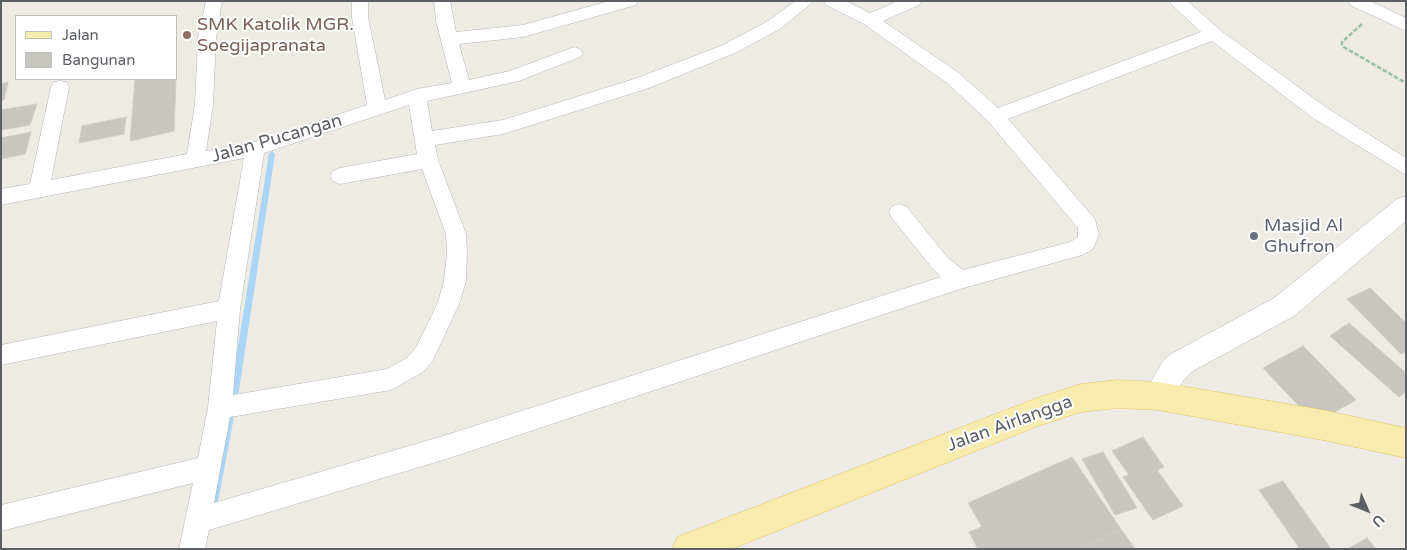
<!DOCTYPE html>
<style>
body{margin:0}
#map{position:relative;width:1407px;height:550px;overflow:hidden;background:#edebe4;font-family:"Varela Round",sans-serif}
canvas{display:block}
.frame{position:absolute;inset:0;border:2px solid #5c5f63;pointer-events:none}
.legend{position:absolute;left:15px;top:15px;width:162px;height:65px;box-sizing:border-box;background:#fff;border:1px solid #bebfc1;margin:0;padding:6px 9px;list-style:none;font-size:15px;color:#5c5f63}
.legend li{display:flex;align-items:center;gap:10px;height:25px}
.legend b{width:25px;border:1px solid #bebfc1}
.north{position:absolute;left:1342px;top:485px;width:50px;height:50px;-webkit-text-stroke:4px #fff;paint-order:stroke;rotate:134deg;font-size:14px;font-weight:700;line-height:20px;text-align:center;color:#5c5f63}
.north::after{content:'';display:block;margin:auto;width:18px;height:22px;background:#5c5f63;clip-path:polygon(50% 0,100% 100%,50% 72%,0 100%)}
</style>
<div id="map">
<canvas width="1407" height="550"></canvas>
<div class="frame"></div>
<ul class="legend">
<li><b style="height:6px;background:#f7ecae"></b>Jalan</li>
<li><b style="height:14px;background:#c8c6c0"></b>Bangunan</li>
</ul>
<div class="north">U</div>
</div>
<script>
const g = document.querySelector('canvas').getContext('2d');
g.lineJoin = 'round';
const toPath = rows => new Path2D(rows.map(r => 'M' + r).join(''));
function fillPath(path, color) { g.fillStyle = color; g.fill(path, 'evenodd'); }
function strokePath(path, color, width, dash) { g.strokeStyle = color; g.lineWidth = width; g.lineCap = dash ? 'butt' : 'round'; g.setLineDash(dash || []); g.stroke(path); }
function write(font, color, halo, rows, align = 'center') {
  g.font = font + ' "Varela Round",sans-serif'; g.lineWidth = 4; g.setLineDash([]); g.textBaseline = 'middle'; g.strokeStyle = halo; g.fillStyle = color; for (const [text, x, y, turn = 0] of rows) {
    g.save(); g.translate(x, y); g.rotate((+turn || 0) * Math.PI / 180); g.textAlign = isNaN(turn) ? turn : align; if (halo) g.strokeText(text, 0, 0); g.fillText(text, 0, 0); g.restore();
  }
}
fillPath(toPath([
 [272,151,275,154,239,390,216,512,215,515,212,516,209,515,208,512,231,390,269,154,272,151]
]), '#aad5f7');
const building = toPath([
 [142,79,176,79,174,131,130,141,135,80,142,79],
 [8,82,4,100,1,101,1,84,8,82],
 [37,104,30,125,1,130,1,110,37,104],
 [126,117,124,134,79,143,82,126,126,117],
 [31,132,25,154,1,159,1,138,31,132],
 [1370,288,1406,323,1406,352,1401,354,1347,299,1370,288],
 [1349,323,1406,373,1406,391,1399,397,1330,336,1349,323],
 [1303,346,1356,400,1315,423,1263,368,1303,346],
 [1143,437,1164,467,1157,470,1183,506,1153,520,1123,477,1129,475,1112,451,1143,437],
 [1103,452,1137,508,1115,515,1082,459,1103,452],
 [1072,457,1121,529,1081,549,978,549,969,532,982,527,968,503,1072,457],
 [1283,481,1331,549,1300,549,1259,490,1283,481],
 [1121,529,1135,549,1081,549,1121,529],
 [1367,538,1376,549,1347,549,1367,538]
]);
fillPath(building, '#c8c6c0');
strokePath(building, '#d1cdc3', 1);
const street = toPath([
 [206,1,222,1,216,38,213,104,206,151,255,142,367,105,352,17,352,1,368,1,368,17,385,100,417,89,452,83,436,21,434,1,450,1,456,32,523,25,609,1,638,1,636,5,523,37,459,44,469,80,510,71,574,47,580,49,583,53,580,57,519,81,427,101,432,131,503,120,637,78,723,45,768,21,795,1,814,1,780,29,735,53,649,88,503,134,435,145,438,160,466,234,467,252,466,281,460,302,433,360,423,372,391,390,230,417,214,503,443,436,941,277,933,269,892,218,889,212,892,206,899,204,906,206,947,257,963,270,1070,242,1078,237,1078,228,988,121,947,83,864,24,826,5,824,1,846,1,870,13,898,1,921,1,919,5,883,21,959,73,998,108,1201,32,1168,1,1187,1,1220,30,1327,108,1406,158,1406,175,1313,118,1212,41,1008,119,1095,219,1099,235,1093,249,1082,255,960,289,443,460,209,530,205,549,179,549,193,483,1,531,1,505,198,458,208,408,217,321,1,365,1,345,219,301,244,158,1,205,1,189,30,184,51,87,54,82,60,81,66,82,69,87,51,180,187,154,195,104,198,38,206,1],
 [409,105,417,154,340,168,333,171,330,176,333,181,340,184,422,169,446,234,447,252,444,281,438,302,417,346,407,358,387,369,233,395,240,309,264,153,409,105],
 [1348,1,1370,1,1406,18,1406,31,1350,5,1348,1]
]);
const secondary = toPath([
 [1406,196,1406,221,1294,316,1191,372,1183,381,1169,406,1158,410,1147,406,1143,396,1163,361,1171,354,1274,298,1397,199,1406,196]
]);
const primary = toPath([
 [1117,380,1158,382,1323,410,1406,428,1406,458,1323,440,1158,410,1117,408,1081,412,1038,426,732,549,672,549,677,537,1037,398,1081,384,1117,380]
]);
strokePath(street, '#b1b4b8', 1);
strokePath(secondary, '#b0b3b7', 1);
strokePath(primary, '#e4c265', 1);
strokePath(toPath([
 [1362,24,1342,42,1342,46,1406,83]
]), '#9bc0a6', 2.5, [4.5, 2]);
fillPath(street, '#fff');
fillPath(secondary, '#fff');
fillPath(primary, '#f7ecae');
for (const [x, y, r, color] of [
 [187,35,5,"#8d6e63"],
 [1254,236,5,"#6b7280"]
]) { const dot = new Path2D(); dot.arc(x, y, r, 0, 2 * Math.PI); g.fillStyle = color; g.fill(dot); strokePath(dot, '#fff', 2); }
write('18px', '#785e54', '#fff', [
 ["SMK Katolik MGR.",197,25],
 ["Soegijapranata",197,46]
], 'left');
write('18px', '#5c5f63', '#fff', [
 ["Jalan Pucangan",277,139,-16],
 ["Jalan Airlangga",1010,424,-20]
]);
write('18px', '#5b616d', '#fff', [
 ["Masjid Al",1264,226],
 ["Ghufron",1264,247]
], 'left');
</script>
